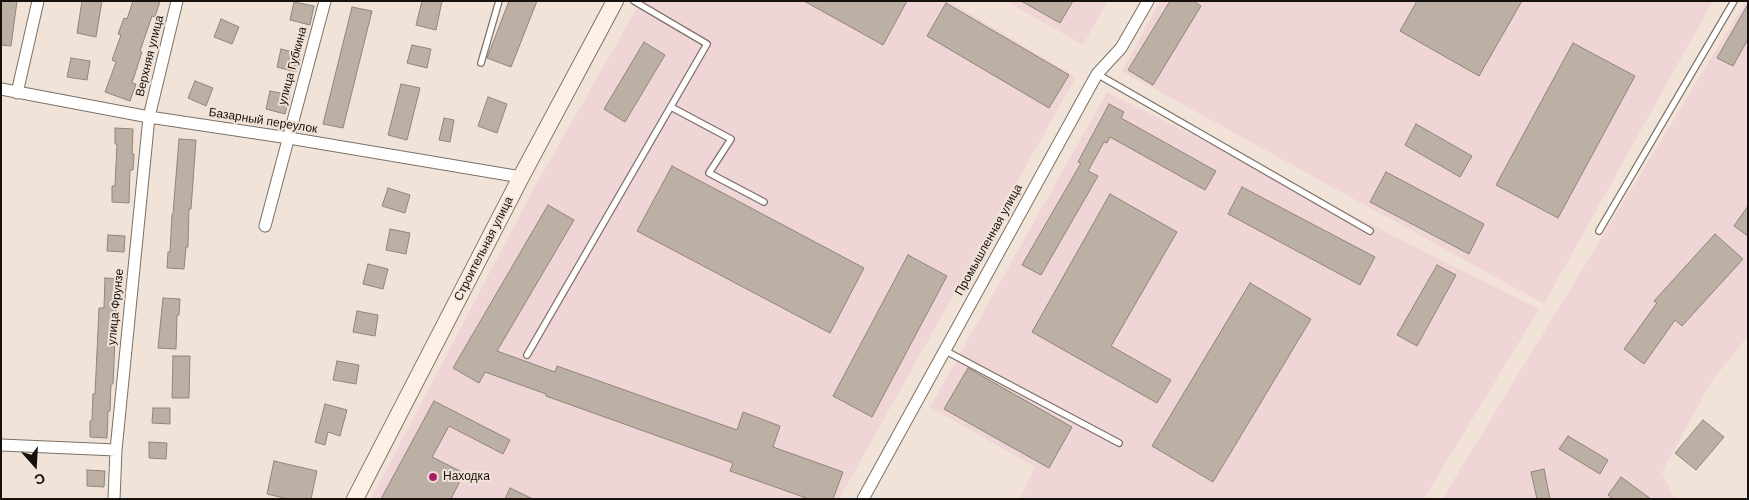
<!DOCTYPE html>
<meta charset="utf-8">
<style>
body{margin:0}
#map{position:relative;width:1749px;height:500px;overflow:hidden;background:#f2e3d8;font-family:Arial,sans-serif}
canvas{display:block}
.frame{position:absolute;inset:0;border:2px solid #16110d;pointer-events:none}
.north{position:absolute;left:10px;top:440px;width:50px;height:50px;-webkit-text-stroke:4px #f2e3d8;paint-order:stroke;rotate:161deg;font-size:14px;font-weight:700;line-height:20px;text-align:center;color:#16110d}
.north::after{content:'';display:block;margin:auto;width:18px;height:22px;background:#16110d;clip-path:polygon(50% 0,100% 100%,50% 72%,0 100%)}
</style>
<div id="map">
<canvas width="1749" height="500"></canvas>
<div class="frame"></div>
<div class="north">С</div>
</div>
<script>
const g = document.querySelector('canvas').getContext('2d');
g.lineJoin = 'round';
function fillPath(path, color) { g.fillStyle = color; g.fill(path, 'evenodd'); }
const toPath = rows => new Path2D(rows.map(r => 'M' + r).join(''));
function strokePath(path, color, width, dash) { g.strokeStyle = color; g.lineWidth = width; g.lineCap = dash ? 'butt' : 'round'; g.setLineDash(dash || []); g.stroke(path); }
function write(font, color, halo, rows, align = 'center') {
  g.font = font + ' Arial,sans-serif'; g.lineWidth = 4; g.setLineDash([]); g.textBaseline = 'middle'; g.strokeStyle = halo; g.fillStyle = color; for (const [text, x, y, turn = 0] of rows) {
    g.save(); g.translate(x, y); g.rotate((+turn || 0) * Math.PI / 180); g.textAlign = isNaN(turn) ? turn : align; if (halo) g.strokeText(text, 0, 0); g.fillText(text, 0, 0); g.restore();
  }
}
fillPath(toPath([
 [641,1,949,1,1076,77,839,499,371,499,534,188],
 [1006,1,1108,1,1083,45],
 [1160,1,1713,1,1544,304,1122,71],
 [1746,1,1748,1,1748,336,1712,381,1662,472,1675,499,1442,499],
 [1107,92,1539,309,1424,499,1020,499,1035,467,930,407]
]), '#f0d5d7');
const building = toPath([
 [1,1,17,1,11,46,1,45,1,1],
 [82,1,102,1,96,37,77,33,82,1],
 [133,1,160,1,155,17,152,16,140,51,142,52,132,83,136,84,130,101,105,92,116,62,112,60,121,35,118,34,124,18,127,19,133,1],
 [422,1,442,1,436,30,416,25,422,1],
 [509,1,537,1,511,67,487,58,509,1],
 [804,1,907,1,883,45,804,1],
 [1021,1,1073,1,1060,23,1021,1],
 [1170,1,1194,1,1201,6,1153,85,1128,70,1170,1],
 [1417,1,1522,1,1479,76,1400,31,1417,1],
 [294,2,314,6,310,25,290,20,294,2],
 [946,3,1069,75,1049,108,927,36,946,3],
 [1748,4,1748,39,1733,66,1717,58,1748,4],
 [352,7,372,11,343,128,323,124,352,7],
 [221,19,239,27,232,44,214,37,221,19],
 [644,42,665,55,625,122,604,109,644,42],
 [1573,43,1635,76,1558,218,1496,185,1573,43],
 [412,45,431,49,427,68,407,63,412,45],
 [281,49,301,54,296,72,277,67,281,49],
 [71,58,90,61,87,80,67,77,71,58],
 [195,81,213,88,206,106,188,98,195,81],
 [401,84,420,88,407,140,388,135,401,84],
 [270,91,290,95,285,114,266,109,270,91],
 [488,97,507,104,497,133,478,126,488,97],
 [1109,104,1124,112,1121,118,1216,171,1205,190,1110,137,1107,143,1104,142,1088,171,1098,176,1041,275,1022,265,1081,163,1078,162,1109,104],
 [444,118,454,120,450,142,439,140,444,118],
 [1416,124,1472,156,1460,177,1405,145,1416,124],
 [115,128,133,129,132,154,134,154,133,170,130,170,129,203,112,202,112,186,115,186,117,144,115,144,115,128],
 [179,139,196,140,191,209,189,209,188,247,186,247,184,269,167,268,168,252,170,252,172,214,173,214,179,139],
 [672,166,864,268,830,333,637,231,672,166],
 [1386,172,1484,224,1469,254,1370,202,1386,172],
 [1242,187,1375,257,1360,285,1228,214,1242,187],
 [388,188,410,195,405,213,382,206,388,188],
 [1110,194,1177,232,1111,346,1171,380,1157,403,1032,332,1110,194],
 [548,205,574,220,497,351,555,372,557,366,737,430,743,412,780,426,773,447,843,472,833,499,809,499,730,471,733,463,546,396,546,394,485,372,479,383,453,368,548,205],
 [1748,206,1748,236,1734,226,1748,206],
 [390,229,410,233,406,254,386,250,390,229],
 [1715,234,1743,259,1682,326,1675,320,1644,364,1624,349,1657,303,1654,301,1715,234],
 [108,235,125,236,124,252,107,251,108,235],
 [908,255,947,276,872,417,833,396,908,255],
 [368,264,388,269,383,289,363,284,368,264],
 [1437,265,1456,275,1417,346,1397,335,1437,265],
 [105,278,123,279,122,295,117,295,113,384,111,384,110,411,108,411,107,438,90,437,90,421,92,421,93,394,95,394,99,308,104,308,105,278],
 [1250,283,1311,319,1213,482,1152,446,1250,283],
 [163,298,180,299,179,315,177,315,176,349,158,348,163,298],
 [357,311,378,315,375,336,353,332,357,311],
 [173,356,190,356,189,398,172,398,173,356],
 [337,361,359,365,356,384,333,380,337,361],
 [968,368,1072,427,1049,468,944,409,968,368],
 [434,401,510,440,503,454,449,426,432,457,464,473,451,499,381,499,434,401],
 [325,404,347,410,340,436,328,432,325,445,315,442,325,404],
 [153,408,170,408,170,424,152,423,153,408],
 [1703,420,1724,437,1696,470,1675,453,1703,420],
 [1568,436,1608,460,1600,474,1559,449,1568,436],
 [149,442,167,443,166,459,149,458,149,442],
 [274,461,317,471,311,499,288,499,267,494,274,461],
 [1544,469,1550,499,1537,499,1531,472,1544,469],
 [87,470,105,471,104,487,87,486,87,470],
 [1621,477,1651,499,1613,499,1608,495,1621,477],
 [510,488,533,499,505,499,510,488]
]);
fillPath(building, '#bbb0a3');
strokePath(building, '#908579', 1);
const service = toPath([
 [481,63,499,1],
 [1097,74,1370,231],
 [671,107,731,139,709,173,764,202],
 [1599,231,1734,1],
 [944,350,1119,443],
 [527,355,707,44,634,1]
]);
const minor = toPath([
 [1,89,149,117,289,138,521,177],
 [17,93,38,1],
 [265,226,325,1],
 [1,445,116,450],
 [114,499,116,450,149,117,177,1],
 [863,499,1097,74,1121,48,1148,1]
]);
const secondary = toPath([
 [355,499,521,177,615,1]
]);
strokePath(service, '#7c7065', 8);
strokePath(minor, '#7c7065', 13);
strokePath(secondary, '#7c7065', 18);
strokePath(service, '#fff', 5.5);
strokePath(minor, '#fff', 11);
strokePath(secondary, '#fef0e5', 16);
for (const [x, y, r, color] of [
 [433,477,5,"#a61f68"]
]) { const dot = new Path2D(); dot.arc(x, y, r, 0, 2 * Math.PI); g.fillStyle = color; g.fill(dot); strokePath(dot, '#f2e3d8', 2); }
write('12px', '#16110d', '#f2e3d8', [
 ["Верхняя улица",150,56,-76],
 ["улица Губкина",293,66,-75],
 ["Базарный переулок",263,121,9],
 ["Промышленная улица",989,240,-61],
 ["Строительная улица",484,249,-63],
 ["улица Фрунзе",116,307,-84]
]);
write('12px', '#16110d', '#f2e3d8', [
 ["Находка",443,477]
], 'left');
</script>
